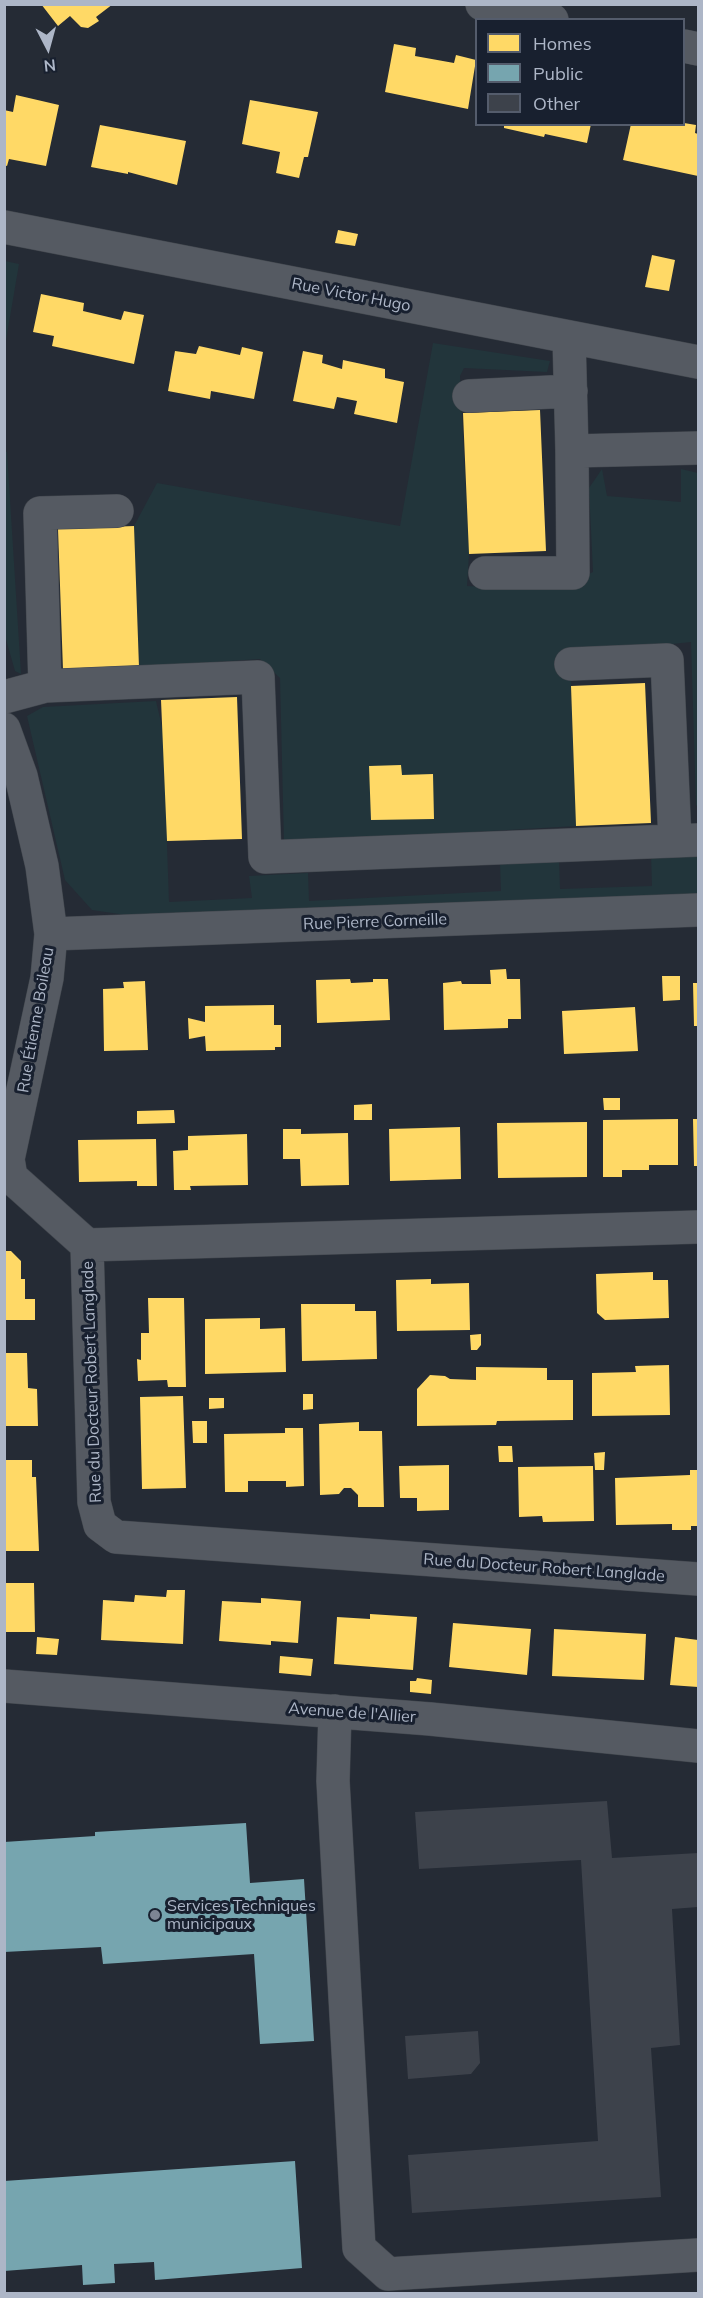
<!DOCTYPE html>
<meta charset="utf-8">
<style>
body{margin:0}
#map{position:relative;width:703px;height:2298px;overflow:hidden;background:#252b35;font-family:Mulish,sans-serif}
canvas{display:block}
.frame{position:absolute;inset:0;border:6px solid #adb6c7;pointer-events:none}
.legend{position:absolute;left:475px;top:18px;width:210px;height:108px;box-sizing:border-box;background:#18202f;border:2px solid #545c6c;margin:0;padding:8px 10px;list-style:none;font-size:18px;color:#adb6c7}
.legend li{display:flex;align-items:center;gap:12px;height:30px}
.legend b{width:30px;border:2px solid #545c6c}
.north{position:absolute;left:18px;top:18px;width:60px;height:60px;-webkit-text-stroke:4px #18202f;paint-order:stroke;rotate:174deg;font-size:16px;font-weight:700;line-height:24px;text-align:center;color:#adb6c7}
.north::after{content:'';display:block;margin:auto;width:21px;height:27px;background:#adb6c7;clip-path:polygon(50% 0,100% 100%,50% 72%,0 100%)}
</style>
<div id="map">
<canvas width="703" height="2298"></canvas>
<div class="frame"></div>
<ul class="legend">
<li><b style="height:16px;background:#ffd966"></b>Homes</li>
<li><b style="height:16px;background:#76a5af"></b>Public</li>
<li><b style="height:16px;background:#3d424b"></b>Other</li>
</ul>
<div class="north">N</div>
</div>
<script>
const g = document.querySelector('canvas').getContext('2d');
g.lineJoin = 'round';
function fillPath(path, color) { g.fillStyle = color; g.fill(path, 'evenodd'); }
const toPath = rows => new Path2D(rows.map(r => 'M' + r).join(''));
function strokePath(path, color, width, dash) { g.strokeStyle = color; g.lineWidth = width; g.lineCap = dash ? 'butt' : 'round'; g.setLineDash(dash || []); g.stroke(path); }
function write(font, color, halo, rows, align = 'center') {
  g.font = font + ' Mulish,sans-serif'; g.lineWidth = 6; g.setLineDash([]); g.textBaseline = 'middle'; g.strokeStyle = halo; g.fillStyle = color; for (const [text, x, y, turn = 0] of rows) {
    g.save(); g.translate(x, y); g.rotate((+turn || 0) * Math.PI / 180); g.textAlign = isNaN(turn) ? turn : align; if (halo) g.strokeText(text, 0, 0); g.fillText(text, 0, 0); g.restore();
  }
}
fillPath(toPath([
 [5,261,19,264,5,346,4,261],
 [433,343,550,361,547,372,464,368,460,376,469,554,467,586,555,590,593,572,589,488,602,469,607,496,681,502,681,469,698,473,698,807,696,805,691,642,570,655,576,826,284,843,280,678,260,659,139,667,134,526,157,483,400,526],
 [5,451,7,452,21,674,15,671,5,636],
 [156,701,163,731,169,902,252,898,249,876,308,873,309,901,501,891,500,862,559,859,560,889,652,886,651,855,698,853,698,895,126,915,92,910,65,880,27,716,43,707]
]), '#22353b');
fillPath(toPath([
 [41,4,113,4,96,17,99,21,88,28,81,27,70,16,58,26],
 [394,44,416,48,415,56,454,63,456,55,476,60,468,109,385,92],
 [16,95,59,105,46,166,9,159,7,166,4,165,4,110,13,112],
 [250,100,318,112,308,157,304,157,299,178,276,173,280,152,242,144],
 [684,123,696,125,695,133,698,134,698,176,623,160,631,124,684,124],
 [504,124,591,124,587,143,545,134,544,137,504,128],
 [100,125,186,141,177,185,128,172,128,174,91,167],
 [338,230,358,234,355,246,335,243],
 [652,255,675,260,669,291,645,287],
 [41,294,84,303,83,311,121,320,124,311,144,315,134,364,52,346,54,336,33,332],
 [199,346,240,355,242,347,263,352,254,399,211,391,210,399,168,391,175,351,196,354],
 [303,351,323,355,322,363,342,369,343,360,385,369,385,378,404,382,397,423,354,414,357,401,337,397,334,409,293,401],
 [540,410,546,551,469,554,463,413],
 [134,526,139,667,63,670,58,529],
 [645,683,651,823,576,826,571,686],
 [237,697,242,839,167,841,161,700],
 [401,765,402,775,433,774,434,819,371,820,369,766],
 [506,969,507,979,520,979,521,1019,508,1019,508,1028,444,1030,443,983,461,981,462,984,491,984,490,970],
 [662,976,680,976,680,1000,663,1001],
 [350,979,351,983,373,982,373,979,388,979,390,1020,317,1023,316,980],
 [145,981,148,1050,104,1051,103,989,124,988,123,982],
 [693,983,698,983,698,1026,694,1026],
 [274,1005,274,1025,281,1025,281,1047,275,1047,275,1050,206,1051,205,1036,189,1039,188,1018,205,1022,205,1006],
 [635,1007,638,1051,564,1054,562,1011],
 [603,1098,620,1098,620,1110,604,1110],
 [372,1104,372,1120,354,1120,354,1105],
 [174,1110,175,1123,137,1124,137,1111],
 [678,1119,678,1165,649,1165,649,1170,622,1170,622,1177,603,1177,603,1120],
 [693,1119,698,1119,698,1166,694,1166],
 [587,1122,587,1177,498,1178,497,1123],
 [460,1127,461,1179,390,1181,389,1129],
 [283,1129,301,1129,301,1134,348,1133,349,1185,301,1186,300,1159,283,1159],
 [247,1134,248,1185,190,1186,191,1190,174,1190,173,1151,188,1150,188,1136],
 [156,1139,157,1186,137,1186,137,1181,79,1182,78,1140],
 [4,1251,11,1251,21,1261,21,1279,25,1279,25,1299,35,1299,35,1320,4,1320],
 [653,1272,653,1280,668,1280,669,1318,605,1320,597,1313,596,1274],
 [431,1279,431,1284,469,1283,470,1330,397,1331,396,1280],
 [148,1298,184,1298,186,1387,168,1387,167,1380,138,1381,137,1359,141,1360,141,1333,149,1333],
 [301,1304,355,1304,355,1311,376,1311,377,1359,302,1361],
 [260,1318,260,1329,285,1328,286,1372,205,1374,205,1319],
 [481,1334,481,1345,477,1350,471,1350,470,1335],
 [4,1353,27,1353,28,1388,37,1389,38,1426,4,1426],
 [669,1365,670,1415,592,1416,592,1373,636,1372,635,1366],
 [476,1367,547,1368,547,1380,573,1380,573,1420,497,1421,496,1425,417,1426,417,1389,430,1375,445,1376,450,1379,476,1380],
 [303,1394,313,1394,313,1409,303,1410],
 [183,1396,186,1488,142,1489,140,1397],
 [209,1398,224,1398,224,1408,209,1409],
 [192,1421,207,1421,207,1443,193,1443],
 [359,1422,359,1431,382,1431,384,1507,358,1507,358,1495,351,1488,344,1488,339,1494,320,1495,319,1424],
 [285,1428,303,1428,304,1486,286,1487,286,1481,248,1481,248,1492,225,1492,224,1434,285,1433],
 [498,1446,512,1446,513,1462,499,1462],
 [605,1452,604,1470,595,1470,594,1453],
 [4,1460,32,1460,32,1477,36,1477,39,1551,4,1551],
 [449,1465,449,1510,417,1511,417,1498,400,1498,399,1466],
 [593,1466,594,1521,543,1522,542,1516,519,1517,518,1467],
 [690,1470,698,1470,698,1526,691,1526,691,1530,672,1530,672,1524,616,1525,615,1478,690,1475],
 [4,1583,34,1583,35,1632,4,1632],
 [167,1590,185,1590,183,1644,101,1640,103,1600,134,1602,135,1595,166,1597],
 [261,1598,301,1601,298,1643,271,1641,271,1645,219,1641,222,1601,261,1603],
 [370,1614,417,1617,413,1670,334,1664,337,1617,370,1619],
 [453,1623,531,1629,527,1675,449,1667],
 [554,1629,646,1634,644,1680,552,1676],
 [37,1637,59,1639,57,1655,36,1654],
 [675,1637,698,1640,698,1687,670,1685],
 [280,1656,313,1659,311,1676,279,1673],
 [417,1678,432,1680,431,1694,410,1692,410,1681,416,1681]
]), '#ffd966');
fillPath(toPath([
 [246,1823,250,1883,304,1879,314,2041,260,2044,254,1954,103,1964,101,1947,4,1952,4,1842,95,1836,95,1832],
 [295,2161,302,2268,155,2280,154,2262,114,2264,115,2283,83,2285,82,2265,4,2271,4,2181]
]), '#76a5af');
fillPath(toPath([
 [607,1801,612,1858,698,1853,698,1907,672,1909,680,2045,651,2048,661,2197,412,2213,408,2155,598,2141,581,1860,419,1869,415,1812],
 [478,2031,480,2063,471,2074,408,2079,405,2036]
]), '#3d424b');
const minor = toPath([
 [482,4,552,20],
 [684,46,698,49],
 [4,227,698,362],
 [569,337,572,451,698,448],
 [469,396,571,391],
 [485,573,573,573,572,451],
 [571,664,667,660,675,841],
 [45,686,40,513,117,511],
 [4,697,45,686,258,677,265,857,698,840],
 [4,729,21,776,42,866,51,934,47,978,8,1159,11,1177,87,1245],
 [51,934,698,910],
 [87,1245,94,1502,100,1525,116,1537,698,1579],
 [87,1245,698,1227],
 [4,1686,430,1719,698,1746],
 [335,1711,333,1781,359,2248,388,2274,698,2255]
]);
strokePath(minor, '#41464d', 34);
strokePath(minor, '#555a62', 33);
for (const [x, y, r, color] of [
 [155,1915,6,"#7d8594"]
]) { const dot = new Path2D(); dot.arc(x, y, r, 0, 2 * Math.PI); g.fillStyle = color; g.fill(dot); strokePath(dot, '#18202f', 2); }
write('16px', '#adb6c7', '#18202f', [
 ["Rue Victor Hugo",351,295,11],
 ["Rue Pierre Corneille",375,922,-2],
 ["Rue Étienne Boileau",36,1020,-80],
 ["Rue du Docteur Robert Langlade",92,1382,-92],
 ["Rue du Docteur Robert Langlade",544,1568,4],
 ["Avenue de l'Allier",352,1713,4]
]);
write('16px', '#adb6c7', '#18202f', [
 ["Services Techniques",167,1906],
 ["municipaux",167,1924]
], 'left');
</script>
